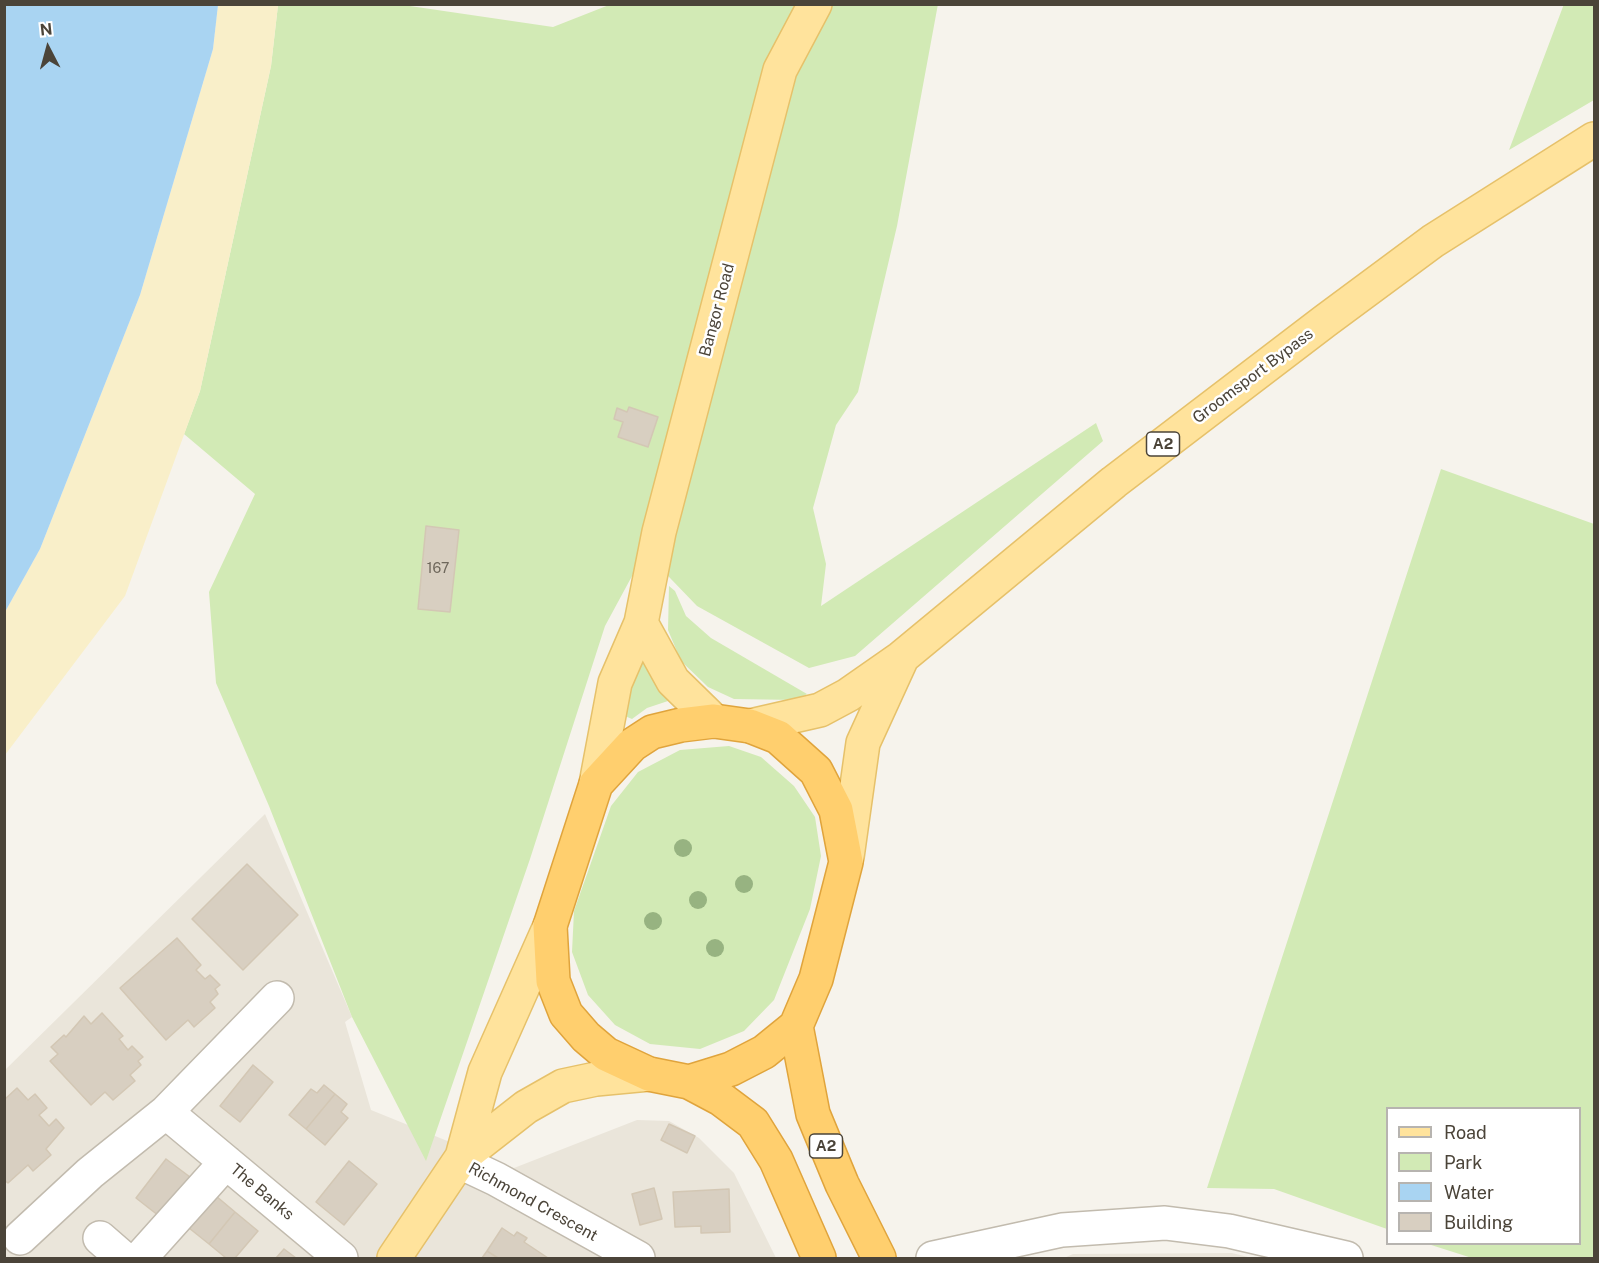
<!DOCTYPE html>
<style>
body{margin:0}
#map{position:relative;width:1599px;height:1263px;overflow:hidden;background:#f6f3ec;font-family:"Public Sans",sans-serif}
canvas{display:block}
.frame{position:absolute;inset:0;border:6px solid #4b4439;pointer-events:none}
.legend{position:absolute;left:1386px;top:1107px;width:195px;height:138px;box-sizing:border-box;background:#fff;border:2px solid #b7b4b0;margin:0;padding:8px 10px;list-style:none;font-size:18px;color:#4b4439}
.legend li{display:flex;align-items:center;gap:12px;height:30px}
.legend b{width:30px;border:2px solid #b7b4b0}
.north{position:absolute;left:18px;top:18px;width:60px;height:60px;-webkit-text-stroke:4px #fff;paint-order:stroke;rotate:354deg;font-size:16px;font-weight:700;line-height:24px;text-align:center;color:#4b4439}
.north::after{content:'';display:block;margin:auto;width:21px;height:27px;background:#4b4439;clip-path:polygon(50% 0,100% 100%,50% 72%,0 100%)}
</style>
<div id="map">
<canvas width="1599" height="1263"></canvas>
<div class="frame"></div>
<ul class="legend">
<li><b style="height:8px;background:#ffe39c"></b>Road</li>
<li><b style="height:16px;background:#d2eab5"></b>Park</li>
<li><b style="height:16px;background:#a9d4f2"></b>Water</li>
<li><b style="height:16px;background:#d8cfc1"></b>Building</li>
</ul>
<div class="north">N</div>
</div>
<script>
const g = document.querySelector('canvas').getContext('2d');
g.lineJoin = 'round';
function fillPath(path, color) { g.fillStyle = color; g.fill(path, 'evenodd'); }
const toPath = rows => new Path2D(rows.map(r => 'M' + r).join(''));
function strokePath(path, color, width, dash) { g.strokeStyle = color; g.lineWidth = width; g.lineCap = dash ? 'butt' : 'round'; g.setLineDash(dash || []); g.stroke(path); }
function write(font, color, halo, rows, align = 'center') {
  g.font = font + ' "Public Sans",sans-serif'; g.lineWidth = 5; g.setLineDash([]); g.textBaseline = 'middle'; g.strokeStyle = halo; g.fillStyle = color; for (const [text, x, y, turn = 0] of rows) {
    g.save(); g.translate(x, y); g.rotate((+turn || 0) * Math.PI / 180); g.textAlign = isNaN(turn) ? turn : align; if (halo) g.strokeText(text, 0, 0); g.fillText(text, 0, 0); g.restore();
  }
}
fillPath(toPath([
 [265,814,352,1017,345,1022,371,1110,514,1168,637,1120,669,1121,699,1138,734,1173,776,1258,5,1258,5,1070],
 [1232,1253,1252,1258,1064,1258,1073,1254]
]), '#eae5da');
fillPath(toPath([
 [938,4,897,226,858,392,836,425,813,508,826,564,821,606,1096,423,1103,441,855,656,809,668,697,606,645,552,605,626,530,859,426,1161,352,1017,269,806,216,683,209,592,255,494,184,434,200,391,271,66,278,5,403,5,553,27,609,5],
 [1564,4,1594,5,1594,100,1509,150],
 [1441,469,1594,524,1594,1258,1472,1258,1428,1244,1580,1244,1580,1108,1388,1108,1387,1229,1274,1189,1207,1188],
 [669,586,675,591,686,616,711,638,807,694,796,700,734,699,708,687,681,661,668,630],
 [648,657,674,699,647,708,632,719,620,714,633,660],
 [729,746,761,757,794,786,815,817,821,856,810,909,774,1000,744,1031,700,1049,650,1044,615,1025,588,995,572,952,574,911,611,806,638,772,680,750]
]), '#d2eab5');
fillPath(toPath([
 [218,5,278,5,271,66,200,391,125,596,5,755,5,612,40,549,140,295,213,49]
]), '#f9efc9');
fillPath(toPath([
 [5,4,218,5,213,49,140,295,40,549,5,612]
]), '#a9d4f2');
const building = toPath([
 [629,407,658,417,648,447,618,437,623,422,614,419,617,408,627,412,629,407],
 [426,526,459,530,450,612,418,609,426,526],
 [247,864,298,915,243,970,192,919,247,864],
 [177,938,201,965,196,970,205,979,210,975,220,985,215,989,218,994,210,1002,215,1008,194,1027,188,1020,166,1040,120,988,177,938],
 [102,1013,123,1036,119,1039,128,1050,132,1046,143,1057,138,1061,141,1065,130,1075,135,1081,113,1100,105,1092,91,1105,50,1061,58,1054,51,1047,64,1035,66,1037,84,1016,91,1024,102,1013],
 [253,1065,273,1082,240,1122,220,1106,253,1065],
 [324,1085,335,1094,306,1129,289,1115,311,1089,317,1093,324,1085],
 [17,1088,28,1100,35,1094,47,1108,39,1115,49,1126,56,1119,64,1128,46,1149,51,1155,33,1171,28,1165,8,1183,4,1180,4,1100,17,1088],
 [335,1094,347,1104,341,1112,348,1118,325,1145,306,1129,335,1094],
 [669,1124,695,1136,687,1153,661,1140,669,1124],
 [166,1159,190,1177,159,1216,136,1198,166,1159],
 [349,1161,377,1184,344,1225,316,1202,349,1161],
 [654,1188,662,1219,640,1225,632,1194,654,1188],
 [729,1189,730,1232,701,1233,701,1226,675,1227,673,1192,729,1189],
 [216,1196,235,1212,209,1244,189,1228,216,1196],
 [235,1212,258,1231,235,1258,226,1258,209,1244,235,1212],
 [502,1228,514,1236,517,1232,527,1238,524,1242,548,1258,498,1258,487,1251,502,1228],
 [284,1249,296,1258,276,1258,284,1249],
 [487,1251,498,1258,482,1258,487,1251]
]);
fillPath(building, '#d8cfc1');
strokePath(building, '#d3c7b4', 1.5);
const minor = toPath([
 [166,1112,341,1258],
 [460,1162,496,1179,638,1258],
 [20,1238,90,1173,166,1112,277,998],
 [100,1238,123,1258],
 [140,1258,226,1162],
 [933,1258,1062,1230,1165,1223,1229,1231,1346,1258]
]);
const major = toPath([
 [641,623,673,681,714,721],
 [750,726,820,710,848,695,901,658,1114,482,1325,321,1433,241,1594,139],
 [596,784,615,683,641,623,659,532,780,70,815,4],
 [847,857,863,743,901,660],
 [462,1157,526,1107,563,1086,596,1079,649,1074],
 [394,1258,462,1157,485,1072,550,926]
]);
const highway = toPath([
 [714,721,750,726,778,737,816,771,836,810,846,862,816,979,796,1026,764,1052,731,1069,689,1082,649,1074,606,1054,586,1037,566,1014,553,981,550,926,596,784,632,745,652,732,681,725,714,721],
 [796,1026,813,1114,842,1184,879,1258],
 [689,1082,721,1099,753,1123,776,1160,819,1258]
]);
strokePath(minor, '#c2bbae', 36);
strokePath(major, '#e6c16a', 36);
strokePath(highway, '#e0a43c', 36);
strokePath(minor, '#fff', 33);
strokePath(major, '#ffe39c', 33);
strokePath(highway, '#ffcf6e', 33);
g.fillStyle = '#97b381';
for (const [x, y] of [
 [683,848],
 [744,884],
 [698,900],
 [653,921],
 [715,948]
]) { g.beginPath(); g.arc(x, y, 9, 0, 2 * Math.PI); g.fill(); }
write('14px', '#6e675b', null, [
 ["167",438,569]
]);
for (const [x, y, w] of [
 [1163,444,33],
 [826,1146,33]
]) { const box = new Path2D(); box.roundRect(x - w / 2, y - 12, w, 24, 4.5); g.fillStyle = '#fff'; g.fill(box); strokePath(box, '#4b4439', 1.5); }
write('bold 15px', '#4b4439', null, [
 ["A2",1163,444],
 ["A2",826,1146]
]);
write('16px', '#4b4439', '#fff', [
 ["Bangor Road",717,310,-75],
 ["Groomsport Bypass",1253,376,-37],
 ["The Banks",262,1192,40],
 ["Richmond Crescent",533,1202,29]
]);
</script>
